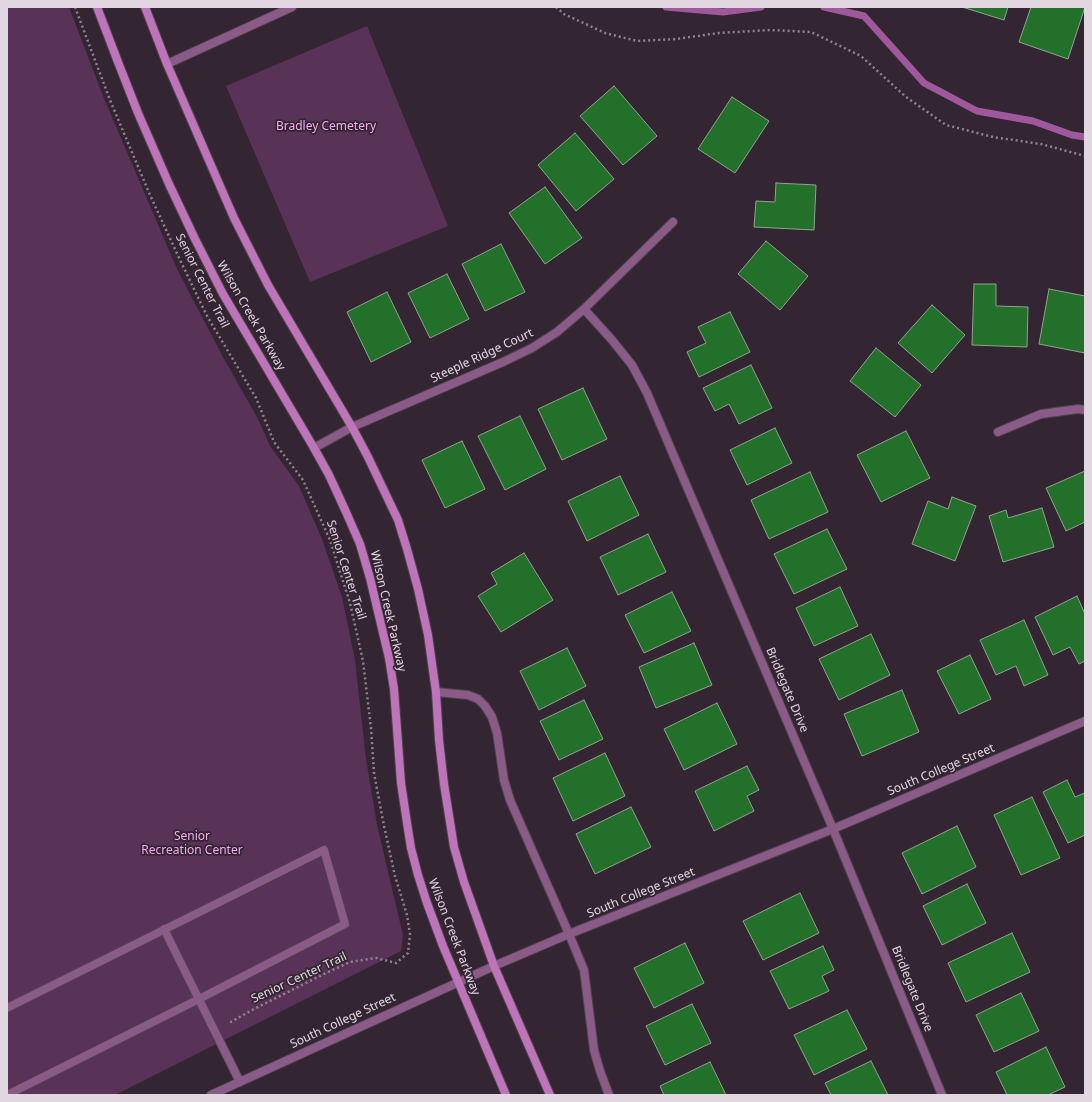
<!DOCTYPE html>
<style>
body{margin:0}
#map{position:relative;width:1092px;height:1102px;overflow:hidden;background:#342533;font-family:"Noto Sans",sans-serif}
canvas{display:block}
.frame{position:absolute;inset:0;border:8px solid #e1d7e0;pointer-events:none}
</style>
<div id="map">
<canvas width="1092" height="1102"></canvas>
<div class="frame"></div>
</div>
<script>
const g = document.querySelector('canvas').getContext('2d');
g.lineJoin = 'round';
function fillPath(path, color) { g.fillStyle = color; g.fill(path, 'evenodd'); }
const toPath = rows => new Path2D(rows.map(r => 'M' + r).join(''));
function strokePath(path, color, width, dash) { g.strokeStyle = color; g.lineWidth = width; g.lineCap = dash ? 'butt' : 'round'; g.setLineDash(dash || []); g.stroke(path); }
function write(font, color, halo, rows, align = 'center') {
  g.font = font + ' "Noto Sans",sans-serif'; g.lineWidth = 3.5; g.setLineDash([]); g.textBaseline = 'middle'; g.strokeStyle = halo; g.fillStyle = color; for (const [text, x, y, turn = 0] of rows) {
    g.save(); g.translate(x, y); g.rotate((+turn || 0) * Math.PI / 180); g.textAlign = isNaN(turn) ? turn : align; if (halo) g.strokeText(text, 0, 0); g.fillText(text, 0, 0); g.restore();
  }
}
fillPath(toPath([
 [7,7,69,7,103,96,177,269,223,357,258,419,270,446,299,486,322,539,342,597,355,660,366,759,377,825,403,935,401,951,115,1095,7,1095],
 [367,26,448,226,310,282,226,86]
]), '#593257');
strokePath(toPath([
 [666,7,723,12,761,7],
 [824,7,864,16,924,83,977,111,1033,121,1072,135,1085,137]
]), '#a0589c', 7);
const building = toPath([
 [962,7,1008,7,1004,20,962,7],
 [1031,7,1085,7,1068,59,1019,42,1031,7],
 [614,86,657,136,623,165,580,116,614,86],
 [732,97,769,121,735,173,698,149,732,97],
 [575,133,614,179,576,211,538,165,575,133],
 [776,183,816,185,814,230,754,227,756,201,775,202,776,183],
 [545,187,582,238,545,264,509,213,545,187],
 [766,241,808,276,780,310,738,274,766,241],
 [501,244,525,292,485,311,462,264,501,244],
 [447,274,469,319,430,338,408,293,447,274],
 [974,284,996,284,996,306,1028,307,1027,347,972,345,974,284],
 [1049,289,1085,296,1085,353,1039,344,1049,289],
 [387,292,411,342,371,362,347,312,387,292],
 [932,305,965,335,932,373,898,343,932,305],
 [730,312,750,352,699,377,687,352,706,343,698,327,730,312],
 [876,348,921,385,895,417,850,381,876,348],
 [751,365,772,408,739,424,729,404,715,411,703,388,751,365],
 [583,388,607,439,562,460,538,409,583,388],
 [520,416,546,469,505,490,478,436,520,416],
 [775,428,792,463,747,485,730,450,775,428],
 [906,431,930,478,881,502,857,455,906,431],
 [462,441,485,489,445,508,422,460,462,441],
 [1085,471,1085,522,1066,531,1046,488,1085,471],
 [810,472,828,512,769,539,751,500,810,472],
 [620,476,639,515,587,541,568,501,620,476],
 [952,497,976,506,955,561,912,544,928,501,948,509,952,497],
 [1042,508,1054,547,1003,562,989,516,1006,510,1008,518,1042,508],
 [827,529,847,569,794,594,774,554,827,529],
 [648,534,666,572,618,595,600,557,648,534],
 [524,553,553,600,501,632,478,596,497,584,491,573,524,553],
 [840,587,858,626,814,646,796,608,840,587],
 [672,592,691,631,644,653,625,615,672,592],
 [1077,596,1085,614,1085,661,1079,664,1070,647,1053,655,1035,617,1077,596],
 [1024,620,1048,675,1024,686,1016,666,996,675,980,640,1024,620],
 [871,634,890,675,839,700,819,659,871,634],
 [694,643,712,685,656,708,639,667,694,643],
 [567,648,586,686,539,710,520,671,567,648],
 [970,655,991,699,959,714,937,671,970,655],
 [902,690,919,732,862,756,844,714,902,690],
 [584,700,603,739,559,760,540,721,584,700],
 [717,703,737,744,684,770,664,729,717,703],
 [605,753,625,796,573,821,553,778,605,753],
 [747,766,759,790,747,796,754,811,714,831,695,791,747,766],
 [1067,780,1075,797,1085,793,1085,835,1068,843,1043,792,1067,780],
 [1032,797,1060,858,1021,875,994,815,1032,797],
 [631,807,651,847,595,874,576,834,631,807],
 [957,826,976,867,922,894,902,853,957,826],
 [967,884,986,923,942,945,923,906,967,884],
 [800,893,819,933,763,960,743,921,800,893],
 [1012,933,1030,972,966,1002,948,963,1012,933],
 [685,943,704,983,654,1008,634,968,685,943],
 [823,946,834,970,822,976,829,991,789,1009,770,971,823,946],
 [1021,993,1039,1031,994,1052,976,1015,1021,993],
 [692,1004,711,1043,665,1065,646,1026,692,1004],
 [847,1010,867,1049,814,1075,794,1035,847,1010],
 [1046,1047,1065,1087,1048,1095,1007,1095,996,1072,1046,1047],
 [871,1061,888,1095,831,1095,825,1083,871,1061],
 [710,1062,726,1095,664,1095,660,1086,710,1062]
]);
fillPath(building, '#22702a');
strokePath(building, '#92a391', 1);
const lane = toPath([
 [167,64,292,7],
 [436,692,468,695,478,699,485,706,492,717,497,733,504,780,510,800,569,934,584,970,594,1050,600,1071,609,1095],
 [164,929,240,1082],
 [7,1008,324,850,345,924,199,999,7,1095]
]);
const street = toPath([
 [584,309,612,340,632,365,647,393,833,829,942,1095],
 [998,432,1041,414,1078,409,1085,410],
 [314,448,352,427,503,362,532,348,557,332,584,309,673,222],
 [211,1095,494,966,569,934,833,829,1085,721]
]);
const secondary = toPath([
 [97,7,118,62,138,113,169,184,195,239,223,294,314,448,329,475,346,512,360,544,370,578,389,658,394,689,401,783,407,823,411,848,418,875,427,903,443,946,506,1095],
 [145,7,167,64,234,218,268,285,352,427,367,455,398,520,407,549,418,589,428,635,436,692,439,740,444,784,454,847,464,882,494,966,550,1095]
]);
strokePath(lane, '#50414f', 10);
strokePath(street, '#50414f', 10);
strokePath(secondary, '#50414f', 10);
strokePath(toPath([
 [75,7,110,100,150,195,180,260,207,316,256,398,274,442,303,480,330,540,350,603,363,661,371,728,374,773,384,826,395,876,407,915,410,934,408,953,396,963,376,958,350,962,326,973,254,1009,229,1023],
 [556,7,564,14,605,33,637,41,676,39,719,33,770,30,811,32,861,56,906,97,946,125,993,137,1041,144,1085,156]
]), '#90848f', 2.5, [2, 3]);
strokePath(lane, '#895b86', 8);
strokePath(street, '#895b86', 8);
strokePath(secondary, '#bd74b9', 8);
write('12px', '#f7aaf2', '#342533', [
 ["Bradley Cemetery",326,127],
 ["Senior",192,837],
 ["Recreation Center",192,851]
]);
write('12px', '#e1d7e0', '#342533', [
 ["Senior Center Trail",202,281,63],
 ["Wilson Creek Parkway",251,316,60],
 ["Steeple Ridge Court",482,356,-25],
 ["Senior Center Trail",346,570,72],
 ["Wilson Creek Parkway",388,611,77],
 ["Bridlegate Drive",787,690,67],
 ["South College Street",941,770,-23],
 ["South College Street",641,893,-22],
 ["Wilson Creek Parkway",454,937,69],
 ["Senior Center Trail",299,978,-25],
 ["Bridlegate Drive",912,989,68],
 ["South College Street",343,1021,-25]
]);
</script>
